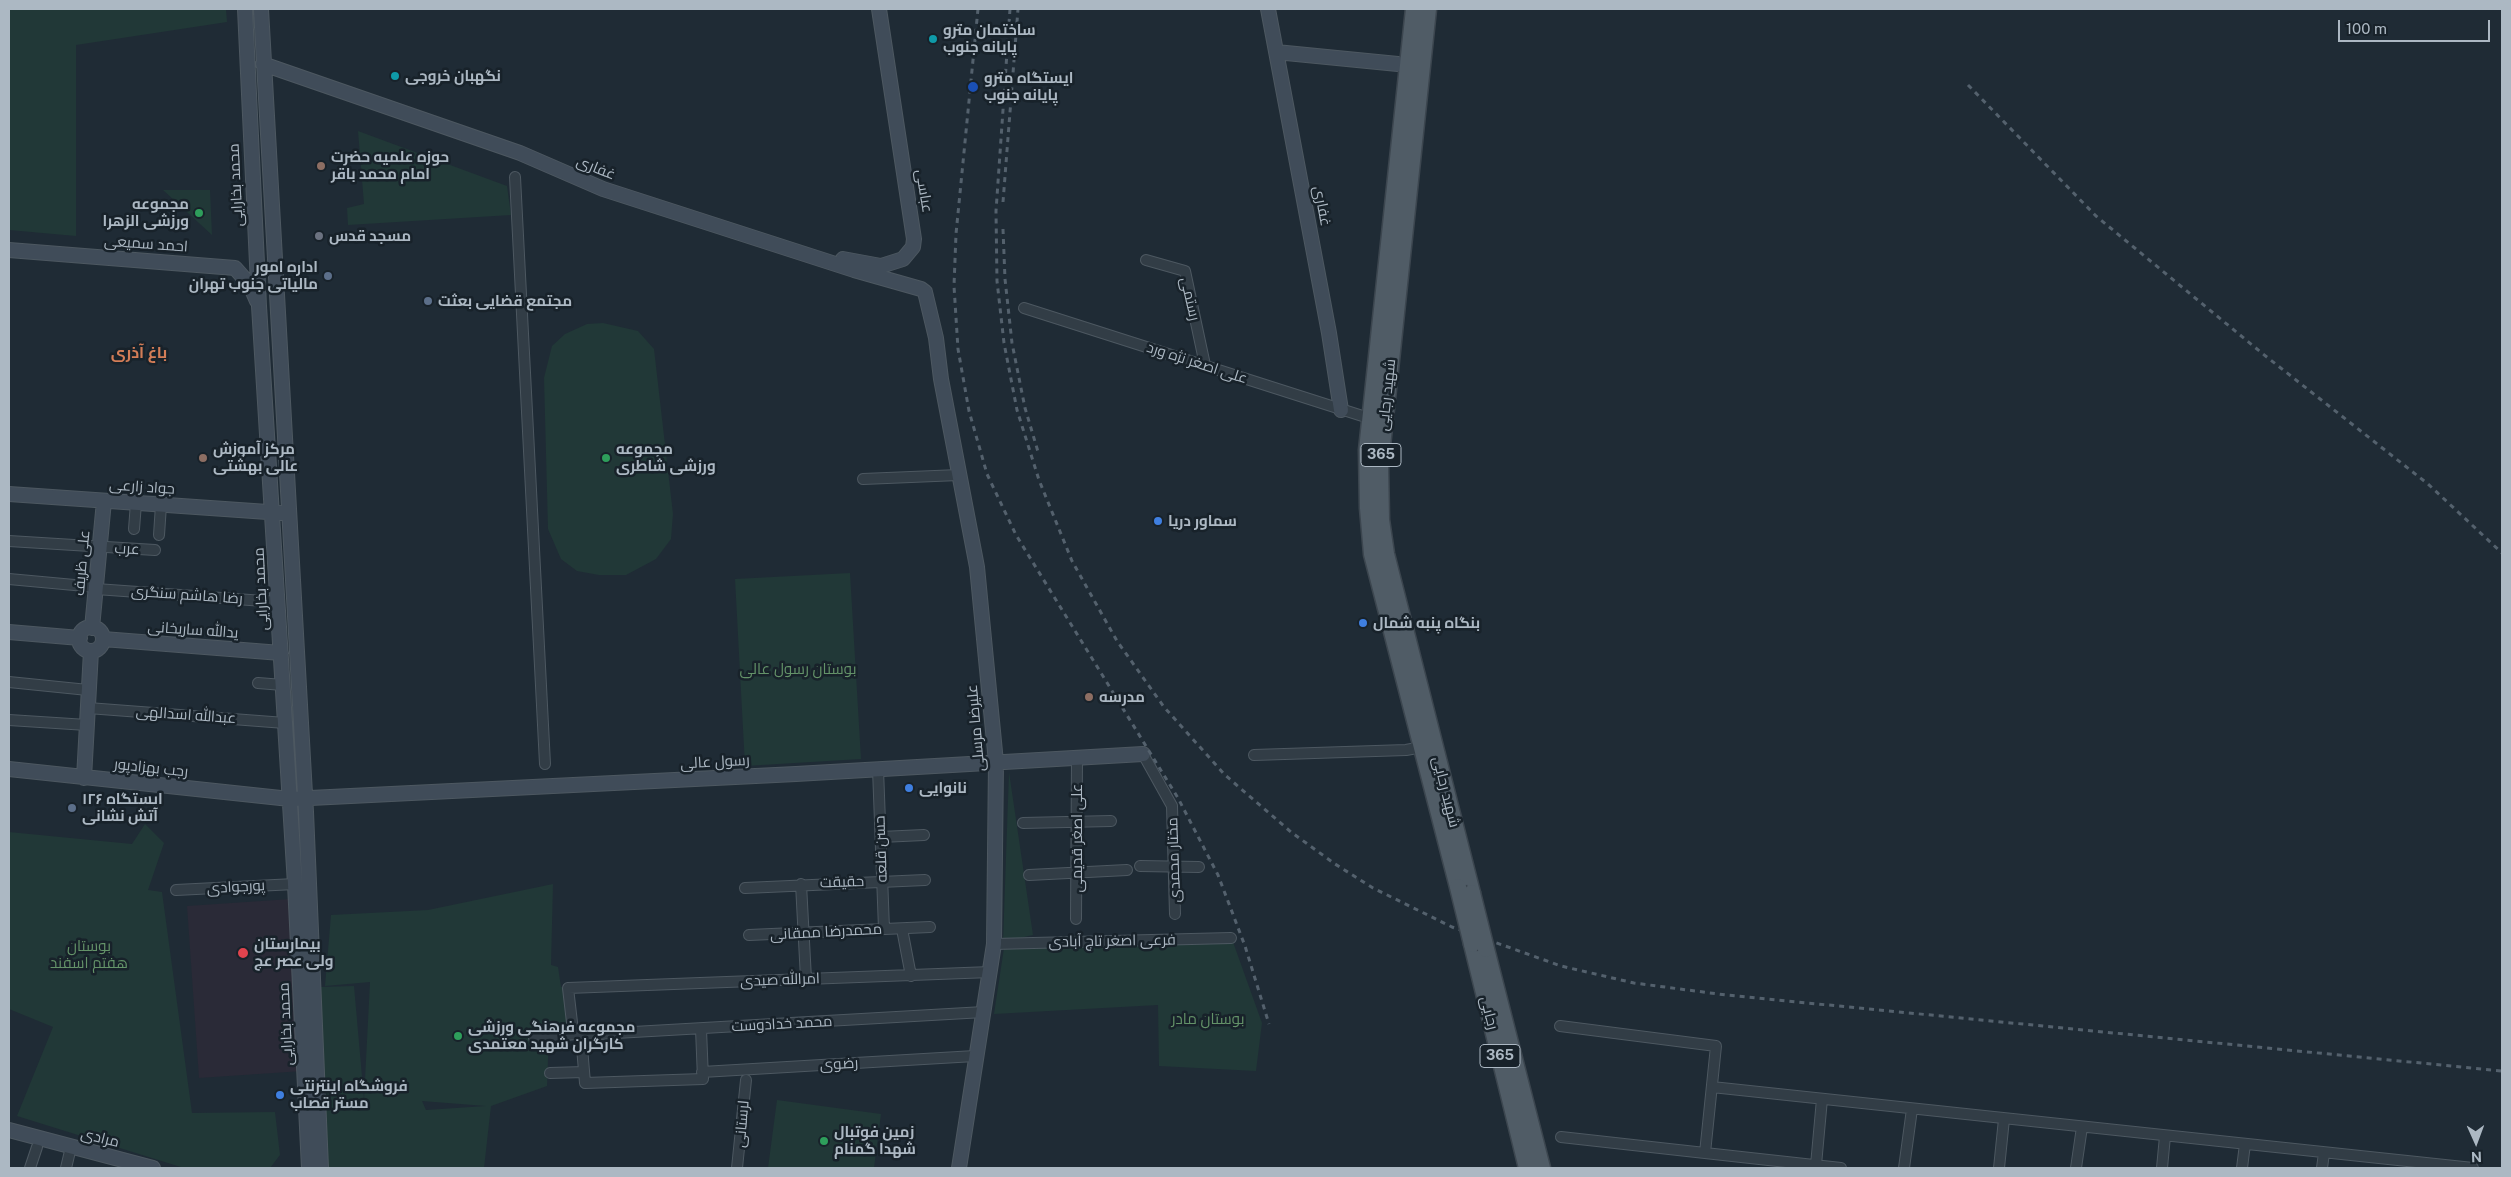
<!DOCTYPE html>
<meta charset="utf-8">
<style>
body{margin:0}
#map{position:relative;width:2511px;height:1177px;overflow:hidden;background:#1f2b35;font-family:"Public Sans",sans-serif}
canvas{display:block}
.frame{position:absolute;inset:0;border:10px solid #acb8c3;pointer-events:none}
.north{position:absolute;left:2451px;top:1117px;width:50px;height:50px;-webkit-text-stroke:4px #18222a;paint-order:stroke;rotate:178deg;font-size:14px;font-weight:700;line-height:20px;text-align:center;color:#acb8c3}
.north::after{content:'';display:block;margin:auto;width:18px;height:22px;background:#acb8c3;clip-path:polygon(50% 0,100% 100%,50% 72%,0 100%)}
.scale{position:absolute;left:2338px;top:20px;width:152px;height:22px;box-sizing:border-box;border:2px solid #acb8c3;border-top:0;padding-left:6px;font-size:15px;line-height:18px;white-space:nowrap;color:#acb8c3;-webkit-text-stroke:4px #18222a;paint-order:stroke}
</style>
<div id="map">
<canvas width="2511" height="1177"></canvas>
<div class="frame"></div>
<div class="north">N</div>
<div class="scale">100 m</div>
</div>
<script>
const g = document.querySelector('canvas').getContext('2d');
g.lineJoin = 'round';
function fillPath(path, color) { g.fillStyle = color; g.fill(path, 'evenodd'); }
const toPath = rows => new Path2D(rows.map(r => 'M' + r).join(''));
function strokePath(path, color, width, dash) { g.strokeStyle = color; g.lineWidth = width; g.lineCap = dash ? 'butt' : 'round'; g.setLineDash(dash || []); g.stroke(path); }
function write(font, color, halo, rows, align = 'center') {
  g.font = font + ' "Public Sans",Cairo,sans-serif'; g.lineWidth = 5; g.setLineDash([]); g.textBaseline = 'middle'; g.strokeStyle = halo; g.fillStyle = color; for (const [text, x, y, turn = 0] of rows) {
    g.save(); g.translate(x, y); g.rotate((+turn || 0) * Math.PI / 180); g.textAlign = isNaN(turn) ? turn : align; if (halo) g.strokeText(text, 0, 0); g.fillText(text, 0, 0); g.restore();
  }
}
fillPath(toPath([
 [291,899,303,1071,199,1078,187,906]
]), '#2a2a37');
fillPath(toPath([
 [9,9,226,9,227,22,76,45,76,236,9,230],
 [358,131,507,186,511,215,348,225,347,208,364,204],
 [163,190,210,190,212,235],
 [603,323,638,331,654,349,673,514,671,539,656,559,626,575,599,575,577,571,561,559,548,529,544,378,552,346,565,334,587,324],
 [850,573,861,759,745,766,735,579],
 [1009,772,1033,935,1003,942],
 [145,824,164,843,148,890,162,892,192,1113,275,1112,280,1155,270,1168,184,1168,17,1116,53,1027,9,1009,9,832,132,844],
 [553,884,551,965,558,967,561,987,564,987,569,1032,549,1030,547,1086,491,1106,484,1168,327,1168,319,987,354,986,364,1099,370,982,325,986,331,915,428,910],
 [422,1101,486,1106,426,1110],
 [1233,942,1262,1023,1256,1071,1159,1066,1158,1005,994,1014,1004,948],
 [777,1100,881,1114,874,1168,768,1168]
]), '#213837');
const street = toPath([
 [515,177,545,764],
 [1146,260,1185,271,1205,365],
 [1024,308,1375,420],
 [863,479,959,475],
 [134,529,136,503],
 [159,535,161,505],
 [9,541,155,550],
 [9,579,96,587],
 [96,589,278,602],
 [9,682,88,690],
 [258,683,283,685],
 [88,708,285,723],
 [9,720,87,725],
 [1143,754,1172,806,1175,914],
 [1254,755,1406,750,1422,747],
 [878,769,884,929],
 [1023,823,1111,821],
 [881,837,924,835],
 [1140,866,1199,867],
 [1029,875,1127,870],
 [801,884,806,979],
 [745,888,925,880],
 [176,890,295,884],
 [1076,919,1077,757],
 [902,929,911,976],
 [749,935,930,927],
 [994,944,1231,938],
 [1560,1026,1716,1046,1705,1153,1841,1168],
 [701,1029,703,1079,585,1083,581,1035,573,1031,568,988,991,972],
 [581,1035,984,1012],
 [534,1038,576,1034],
 [702,1072,975,1056],
 [550,1073,584,1072],
 [1712,1087,2473,1168],
 [1561,1137,1705,1153],
 [1816,1165,1822,1099],
 [30,1168,37,1147],
 [66,1168,71,1147],
 [737,1168,746,1080],
 [1904,1168,1912,1109],
 [1999,1168,2004,1119],
 [2076,1168,2082,1127],
 [2162,1168,2165,1136],
 [2242,1168,2245,1144],
 [2322,1168,2324,1153]
]);
const secondary = toPath([
 [245,9,259,306,295,884,309,1168],
 [261,9,306,812,321,1168],
 [1268,9,1329,333,1341,410],
 [1276,52,1408,65],
 [263,64,520,153,603,189,854,270,921,289,925,292,936,338,941,379,977,567,996,762,994,944,959,1168],
 [9,250,235,268,250,285,257,301],
 [843,259,881,266,903,259,913,247,914,239,879,9],
 [9,494,282,513],
 '79 639a12 12 0 1 1 24 0a12 12 0 1 1-24 0Z',
 [92,628,104,501],
 [9,632,80,638],
 [103,639,281,653],
 [9,769,290,799,796,774,1143,754],
 [84,778,91,651],
 [9,1130,153,1168]
]);
const primary = toPath([
 [1414,9,1367,450,1368,508,1372,554,1458,887],
 [1428,9,1380,465,1381,520,1386,554,1472,893],
 [1472,944,1527,1168],
 [1486,949,1542,1168]
]);
strokePath(street, '#4d5861', 12);
strokePath(secondary, '#4d5861', 16);
strokePath(primary, '#3c464f', 19);
strokePath(street, '#323d46', 10);
strokePath(secondary, '#404c59', 14);
strokePath(primary, '#505c66', 16);
strokePath(toPath([
 [978,9,956,234,954,286,958,349,969,411,987,474,1016,535,1178,798,1218,875,1245,946,1269,1024],
 [1010,9,996,211,997,281,1004,343,1017,410,1039,480,1072,561,1117,641,1164,707,1225,775,1291,832,1335,864,1373,888,1452,927,1561,966,1634,983,1726,995,2502,1071],
 [1968,85,2096,216,2263,354,2428,484,2502,553],
 [1003,202,1018,9],
 [1003,229,1005,279,1012,343,1025,408,1039,455]
]), '#54616d', 3, [5, 5]);
const primaryBridge = toPath([
 [1458,887,1472,944],
 [1472,893,1486,949]
]);
strokePath(primaryBridge, '#3c464f', 19, []);
strokePath(primaryBridge, '#505c66', 16);
for (const [x, y, r, color] of [
 [933,39,5,"#0f9aa8"],
 [395,76,5,"#0f9aa8"],
 [973,87,6,"#1a4fb4"],
 [321,166,5,"#8d6e63"],
 [199,213,5,"#2e9e5b"],
 [319,236,5,"#6b7280"],
 [328,276,5,"#5c6f8a"],
 [428,301,5,"#5c6f8a"],
 [203,458,5,"#8d6e63"],
 [606,458,5,"#2e9e5b"],
 [1158,521,5,"#3f7fe0"],
 [1363,623,5,"#3f7fe0"],
 [1089,697,5,"#8d6e63"],
 [909,788,5,"#3f7fe0"],
 [72,808,5,"#5c6f8a"],
 [243,953,6,"#e0444e"],
 [458,1036,5,"#2e9e5b"],
 [280,1095,5,"#3f7fe0"],
 [824,1141,5,"#2e9e5b"]
]) { const dot = new Path2D(); dot.arc(x, y, r, 0, 2 * Math.PI); g.fillStyle = color; g.fill(dot); strokePath(dot, '#18222a', 2); }
for (const [x, y, w] of [
 [1381,455,40],
 [1500,1056,40]
]) { const box = new Path2D(); box.roundRect(x - w / 2, y - 11.5, w, 23, 4); g.fillStyle = '#18222a'; g.fill(box); strokePath(box, '#acb8c3', 1); }
write('bold 14px', '#acb8c3', null, [
 ["365",1381,455],
 ["365",1500,1056]
]);
write('bold 15px', '#acb8c3', '#18222a', [
 ["ساختمان مترو",943,30],
 ["پایانه جنوب",943,47],
 ["نگهبان خروجی",405,76],
 ["ایستگاه مترو",984,78],
 ["پایانه جنوب",984,95],
 ["حوزه علمیه حضرت",331,157],
 ["امام محمد باقر",331,174],
 ["مجموعه",189,204,"right"],
 ["ورزشی الزهرا",189,221,"right"],
 ["مسجد قدس",329,236],
 ["اداره امور",318,267,"right"],
 ["مالیاتی جنوب تهران",318,284,"right"],
 ["مجتمع قضایی بعثت",438,301],
 ["مرکز آموزش",213,449],
 ["عالی بهشتی",213,466],
 ["مجموعه",616,449],
 ["ورزشی شاطری",616,466],
 ["سماور دریا",1168,521],
 ["بنگاه پنبه شمال",1373,623],
 ["مدرسه",1099,697],
 ["نانوایی",919,788],
 ["ایستگاه ۱۲۶",82,799],
 ["آتش نشانی",82,816],
 ["بیمارستان",254,944],
 ["ولی عصر عج",254,961],
 ["مجموعه فرهنگی ورزشی",468,1027],
 ["کارگران شهید معتمدی",468,1044],
 ["فروشگاه اینترنتی",290,1086],
 ["مستر قصاب",290,1103],
 ["زمین فوتبال",834,1132],
 ["شهدا گمنام",834,1149]
], 'left');
write('15px', '#acb8c3', '#18222a', [
 ["غفاری",596,168,22],
 ["محمد بخارایی",236,185,-93],
 ["عباسی",924,191,81],
 ["غفاری",1322,206,79],
 ["احمد سمیعی",146,244,4],
 ["رستمی",1190,299,77],
 ["علی اصغر نژه ورد",1197,363,18],
 ["شهید رجایی",1387,395,-84],
 ["جواد زارعی",142,487,4],
 ["عرب",127,549,3],
 ["علی ظریف",82,563,-85],
 ["محمد بخارایی",261,589,-93],
 ["رضا هاشم سنگری",187,595,4],
 ["یدالله ساریخانی",193,630,4],
 ["عبدالله اسدالهی",186,715,4],
 ["علیرضا مرسلی",976,728,-95],
 ["رسول عالی",715,762,-3],
 ["رجب بهزادپور",151,768,6],
 ["شهید رجایی",1446,792,76],
 ["علی اصغر قدیمی",1077,838,-90],
 ["حسن قلعه",881,849,-92],
 ["مختار محمدی",1174,860,-92],
 ["حقیقت",842,882,-2],
 ["پورجوادی",236,887,-3],
 ["محمدرضا ممقانی",826,932,-3],
 ["فرعی اصغر تاج آبادی",1112,941,-1],
 ["امرالله صیدی",780,980,-2],
 ["رجایی",1489,1013,76],
 ["محمد بخارایی",286,1024,-93],
 ["محمد خدادوست",782,1024,-3],
 ["رضوی",839,1064,-3],
 ["لرستانی",742,1124,-85],
 ["مرادی",100,1138,14]
]);
write('15px', '#649369', '#18222a', [
 ["بوستان رسول عالی",798,669],
 ["بوستان",89,946],
 ["هفتم اسفند",89,963],
 ["بوستان مادر",1208,1019]
]);
write('bold 16px', '#d37d57', '#18222a', [
 ["باغ آذری",139,353]
]);
</script>
